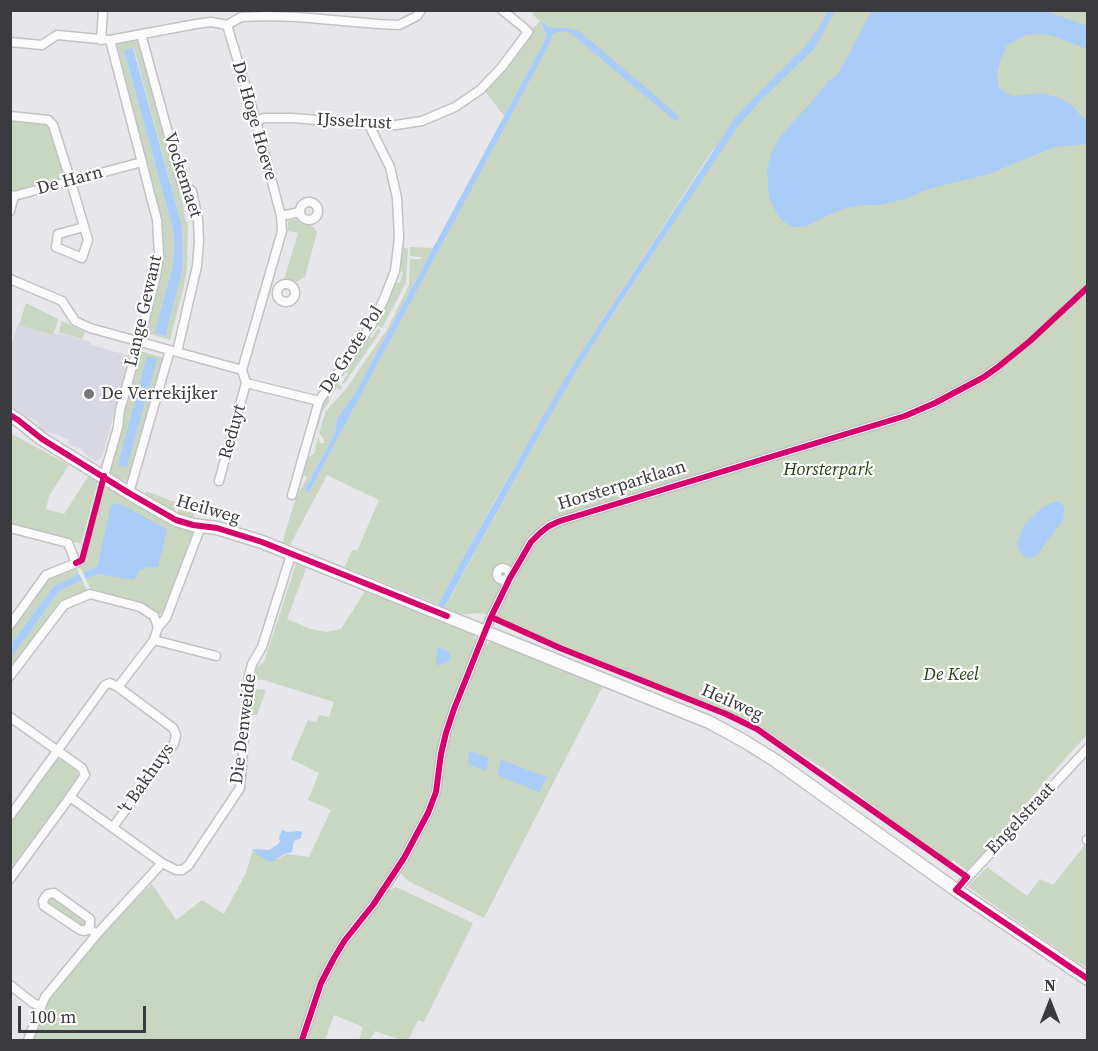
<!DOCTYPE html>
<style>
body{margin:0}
#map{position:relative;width:1098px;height:1051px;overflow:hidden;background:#e6e6eb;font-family:"Source Serif 4",serif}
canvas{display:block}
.frame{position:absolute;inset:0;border:12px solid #3b3a3e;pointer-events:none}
.north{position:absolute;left:1020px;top:973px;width:60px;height:60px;-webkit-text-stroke:4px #fff;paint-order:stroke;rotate:0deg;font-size:16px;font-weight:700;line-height:24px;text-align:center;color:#3b3a3e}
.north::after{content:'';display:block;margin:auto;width:21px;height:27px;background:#3b3a3e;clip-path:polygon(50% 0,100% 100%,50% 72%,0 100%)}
.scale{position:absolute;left:18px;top:1006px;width:128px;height:27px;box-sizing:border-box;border:3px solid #3b3a3e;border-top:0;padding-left:8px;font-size:18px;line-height:21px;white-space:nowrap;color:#3b3a3e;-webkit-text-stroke:4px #fff;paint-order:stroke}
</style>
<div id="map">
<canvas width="1098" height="1051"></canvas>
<div class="frame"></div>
<div class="north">N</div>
<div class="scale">100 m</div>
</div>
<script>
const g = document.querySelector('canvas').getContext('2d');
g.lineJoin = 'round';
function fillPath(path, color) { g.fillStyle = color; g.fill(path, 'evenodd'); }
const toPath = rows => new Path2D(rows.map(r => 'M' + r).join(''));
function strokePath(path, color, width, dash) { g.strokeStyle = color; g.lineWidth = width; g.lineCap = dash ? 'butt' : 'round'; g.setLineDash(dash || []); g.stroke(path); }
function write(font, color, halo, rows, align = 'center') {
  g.font = font + ' "Source Serif 4",serif'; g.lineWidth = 4.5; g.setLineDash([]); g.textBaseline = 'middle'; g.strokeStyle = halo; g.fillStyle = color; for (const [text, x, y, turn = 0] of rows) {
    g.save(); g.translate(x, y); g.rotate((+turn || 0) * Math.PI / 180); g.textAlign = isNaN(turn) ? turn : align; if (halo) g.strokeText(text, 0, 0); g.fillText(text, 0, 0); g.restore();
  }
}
fillPath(toPath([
 [18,324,58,335,59,333,91,342,91,345,130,356,102,457,96,461,87,456,81,449,68,443,69,440,63,437,41,430,36,421,11,409,10,349]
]), '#d8d8e3');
fillPath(toPath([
 [534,11,1087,11,1087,735,1068,755,968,871,953,860,949,864,827,771,752,722,495,618,489,614,478,613,458,615,443,611,549,418,580,365,682,210,719,151,714,148,576,360,496,498,438,604,345,567,352,550,357,551,379,500,327,475,289,547,284,545,283,543,284,537,296,497,307,478,306,476,303,475,302,471,305,459,314,454,318,437,321,444,325,442,319,432,326,411,346,389,388,328,409,285,410,259,421,259,421,257,410,256,410,247,433,248,355,393,337,418,335,431,332,439,305,489,306,491,310,490,549,45,553,34,555,32,543,23,541,25,546,33,545,40,504,116,484,90,515,56,533,28,540,21,532,14],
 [139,40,182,199,186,222,188,222,187,269,184,286,170,340,147,333,146,332,161,279,163,267,163,241,160,219,117,44],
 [134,48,182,226,183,257,182,271,164,336,156,333,173,265,174,244,173,229,124,50],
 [11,120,44,123,49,126,51,128,64,172,63,176,60,179,14,193,11,192],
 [298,219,313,227,317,232,305,277,296,282,284,280,298,233,288,231,288,222,289,220],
 [402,247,408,249,406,283,382,328,374,323,394,282,400,283,403,272,398,270],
 [26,303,58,319,53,335,19,325],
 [62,321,85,332,82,339,59,332],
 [378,328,381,331,344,384,342,383,348,373,343,370,367,335,372,338],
 [140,351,164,358,130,478,128,481,123,480,110,474,110,470,122,413],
 [335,381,343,387,340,390,337,388,329,397,329,402,322,412,318,428,315,424,319,408],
 [10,433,69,465,49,496,46,509,64,514,89,475,98,482,81,544,11,525],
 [103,482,194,531,166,609,161,614,158,614,143,604,91,590,86,579,98,574,134,579,139,571,149,567,118,503,112,505,97,567,83,573,79,565,83,563],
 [146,491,177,503,173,515,144,500],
 [180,504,196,510,191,522,177,516],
 [296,564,302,564,307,566,287,619,311,629,327,632,341,629,366,590,473,632,476,641,476,648,436,769,424,811,419,823,403,850,373,898,364,910,353,921,335,946,317,984,298,1040,31,1040,46,1002,85,953,108,930,120,914,152,884,176,920,202,900,224,914,246,873,253,849,255,852,278,859,286,854,309,857,331,810,308,800,319,773,291,759,308,720,316,722,319,715,329,717,334,702,264,680,254,679,256,668,264,662],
 [437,646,448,651,449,661,437,665],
 [76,566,79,574,54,586,11,644,11,630,48,578],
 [82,580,87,590,60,601,11,670,11,658,59,591],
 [498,642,604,684,484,918,408,881,400,872,407,853,423,825,450,725,484,645,488,643],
 [501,761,546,777,497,775],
 [253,689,266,690,257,715,251,715],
 [56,758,60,758,76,770,79,778,13,865,11,863,11,824],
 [1087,844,1087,968,1062,952,968,887,987,867,1027,896,1040,879,1053,885,1084,846],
 [396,887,473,923,424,1022,418,1020,408,1040,401,1040,375,1031,370,1040,359,1040,363,1027,334,1015,325,1040,307,1040,324,987,341,950,385,892],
 [49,897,53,897,87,920,85,926,80,928,47,905,47,901]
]), '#c9d6c2');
fillPath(toPath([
 [872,10,1046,11,1087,26,1087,49,1051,35,1037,34,1026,35,1010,43,1005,48,998,69,997,78,999,88,1006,93,1013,96,1043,93,1062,99,1071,105,1080,115,1087,120,1087,144,1054,147,989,174,940,186,923,191,905,199,879,205,862,205,847,208,833,213,804,227,793,227,783,221,777,214,769,197,767,170,771,153,780,137,793,122,810,104,828,81,838,74],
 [828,11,835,11,814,49,760,101,738,126,619,305,580,365,549,418,444,608,439,607,438,604,463,558,543,416,576,360,614,302,737,115,806,45,818,29],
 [543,23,551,28,569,28,579,31,677,114,679,116,678,120,675,121,574,36,568,32,561,31,553,34,549,45,310,490,307,492,305,491,305,489,332,439,335,431,337,418,355,393,545,40,546,33,541,24],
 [133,48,182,226,183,257,182,271,165,336,155,333,173,265,174,244,173,229,124,50],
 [147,356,157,359,127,467,118,465],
 [1053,502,1060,502,1064,507,1064,511,1063,520,1037,555,1031,558,1027,558,1018,550,1017,543,1024,525,1043,507],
 [118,503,167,529,158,567,149,567,139,571,134,580,98,574,86,579,83,573,97,567,111,505],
 [79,574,82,580,59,591,11,658,11,644,54,586],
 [437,646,448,651,451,657,449,661,436,666],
 [469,751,489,758,486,771,468,764],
 [501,760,547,777,539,792,497,775],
 [282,830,287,832,299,831,302,832,301,838,294,841,292,852,284,854,272,862,267,861,255,852,253,849,269,850,277,845,280,842,279,838]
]), '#a9ccf8');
const street = toPath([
 [227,25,256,121,281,216,282,231,242,370,246,383],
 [227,25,241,17,267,16,298,17,378,24,399,25,417,16,421,10],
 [141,34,182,184,192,191,198,220,199,241,197,266,177,352],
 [101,40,103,10],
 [10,42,42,45,57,35,110,40,196,24,211,22,227,25],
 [10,116,48,120,53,125,71,182,88,240,82,258,56,247,58,234,84,227],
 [256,121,264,118,292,118,344,122,369,125,396,125,422,121,455,107,480,90,501,68,528,32,523,27,502,10],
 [10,195,14,196,142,162],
 '300 211a9 9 0 1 1 18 0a9 9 0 1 1-18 0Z',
 [10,211,14,196],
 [281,216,300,212],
 [10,279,62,301,75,321,90,328,242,370],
 '277 293a9 9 0 1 1 18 0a9 9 0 1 1-18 0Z',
 [246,383,319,401],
 [104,476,118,427,120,410,139,342,156,276,159,255,157,220,110,40],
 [219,481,246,383],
 [129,493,170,350],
 [292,495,319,401,372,324,384,299,395,271,399,238,397,198,390,167,369,125],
 [10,528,68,543,76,563,46,575,10,625],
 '497 574a6 6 0 1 1 12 0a6 6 0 1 1-12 0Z',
 [158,627,166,618,201,526],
 [154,640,216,656],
 [10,676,64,605,90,594,140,607,154,616,158,627,154,640,118,687,110,683,105,685,10,816],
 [10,717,82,768,85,775,70,797,162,863,176,870,182,870,188,866,240,788,249,676,252,664,262,647,291,555],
 [113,827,174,744,176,735,173,728,118,687],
 [1087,840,1088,840],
 [10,879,70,797],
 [956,890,1088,748],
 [88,928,90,924,90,919,54,893,48,894,45,897,43,901,44,906,80,930,85,931,88,928,97,934],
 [10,985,33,1003,41,1006],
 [28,1040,45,997,97,934,162,863],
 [302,1040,321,983,334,958,345,940,373,905,404,858,428,813,436,792,441,754,446,733,454,709,480,644,491,617,510,578,531,542,540,533,549,526,560,521,905,416,935,403,984,377,998,367]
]);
const secondary = toPath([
 [10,415,18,420,42,439,129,493,176,520,193,525,217,528,262,542,709,722,744,741,776,761,956,890,1088,979]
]);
strokePath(street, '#c2c2c5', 11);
strokePath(secondary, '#c2c2c5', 15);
strokePath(street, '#fbfbfc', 8);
strokePath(secondary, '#fbfbfc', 12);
strokePath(toPath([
 [10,415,18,420,42,439,129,493,176,520,193,525,217,528,262,542,447,616],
 [76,563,82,560,104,476],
 [491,617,560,648,726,714,757,729,967,877,956,890,1088,979],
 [302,1040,321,983,334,958,345,940,373,905,404,858,428,813,436,792,441,754,446,733,454,709,480,644,491,617,510,578,531,542,540,533,549,526,560,521,905,416,935,403,984,377,998,367,1030,341,1088,287]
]), '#d6006c', 6);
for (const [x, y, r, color] of [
 [89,394,6,"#77767b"]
]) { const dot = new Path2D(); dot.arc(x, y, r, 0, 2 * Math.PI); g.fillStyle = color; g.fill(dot); strokePath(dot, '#fff', 2); }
write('18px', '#3b3a3e', '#fff', [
 ["De Hoge Hoeve",254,121,74],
 ["IJsselrust",354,122,3],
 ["Vockemaet",182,175,72],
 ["De Harn",70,181,-15],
 ["Lange Gewant",144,311,-77],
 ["De Grote Pol",352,350,-57],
 ["Reduyt",233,432,-74],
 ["Horsterparklaan",622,486,-17],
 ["Heilweg",208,510,16],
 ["Heilweg",732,703,24],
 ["Die Denweide",244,729,-83],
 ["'t Bakhuys",147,779,-55],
 ["Engelstraat",1021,819,-47]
]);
write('18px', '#3b3a3e', '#fff', [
 ["De Verrekijker",101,394]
], 'left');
write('italic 18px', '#273f0e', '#fff', [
 ["Horsterpark",828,470],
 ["De Keel",951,675]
]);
</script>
